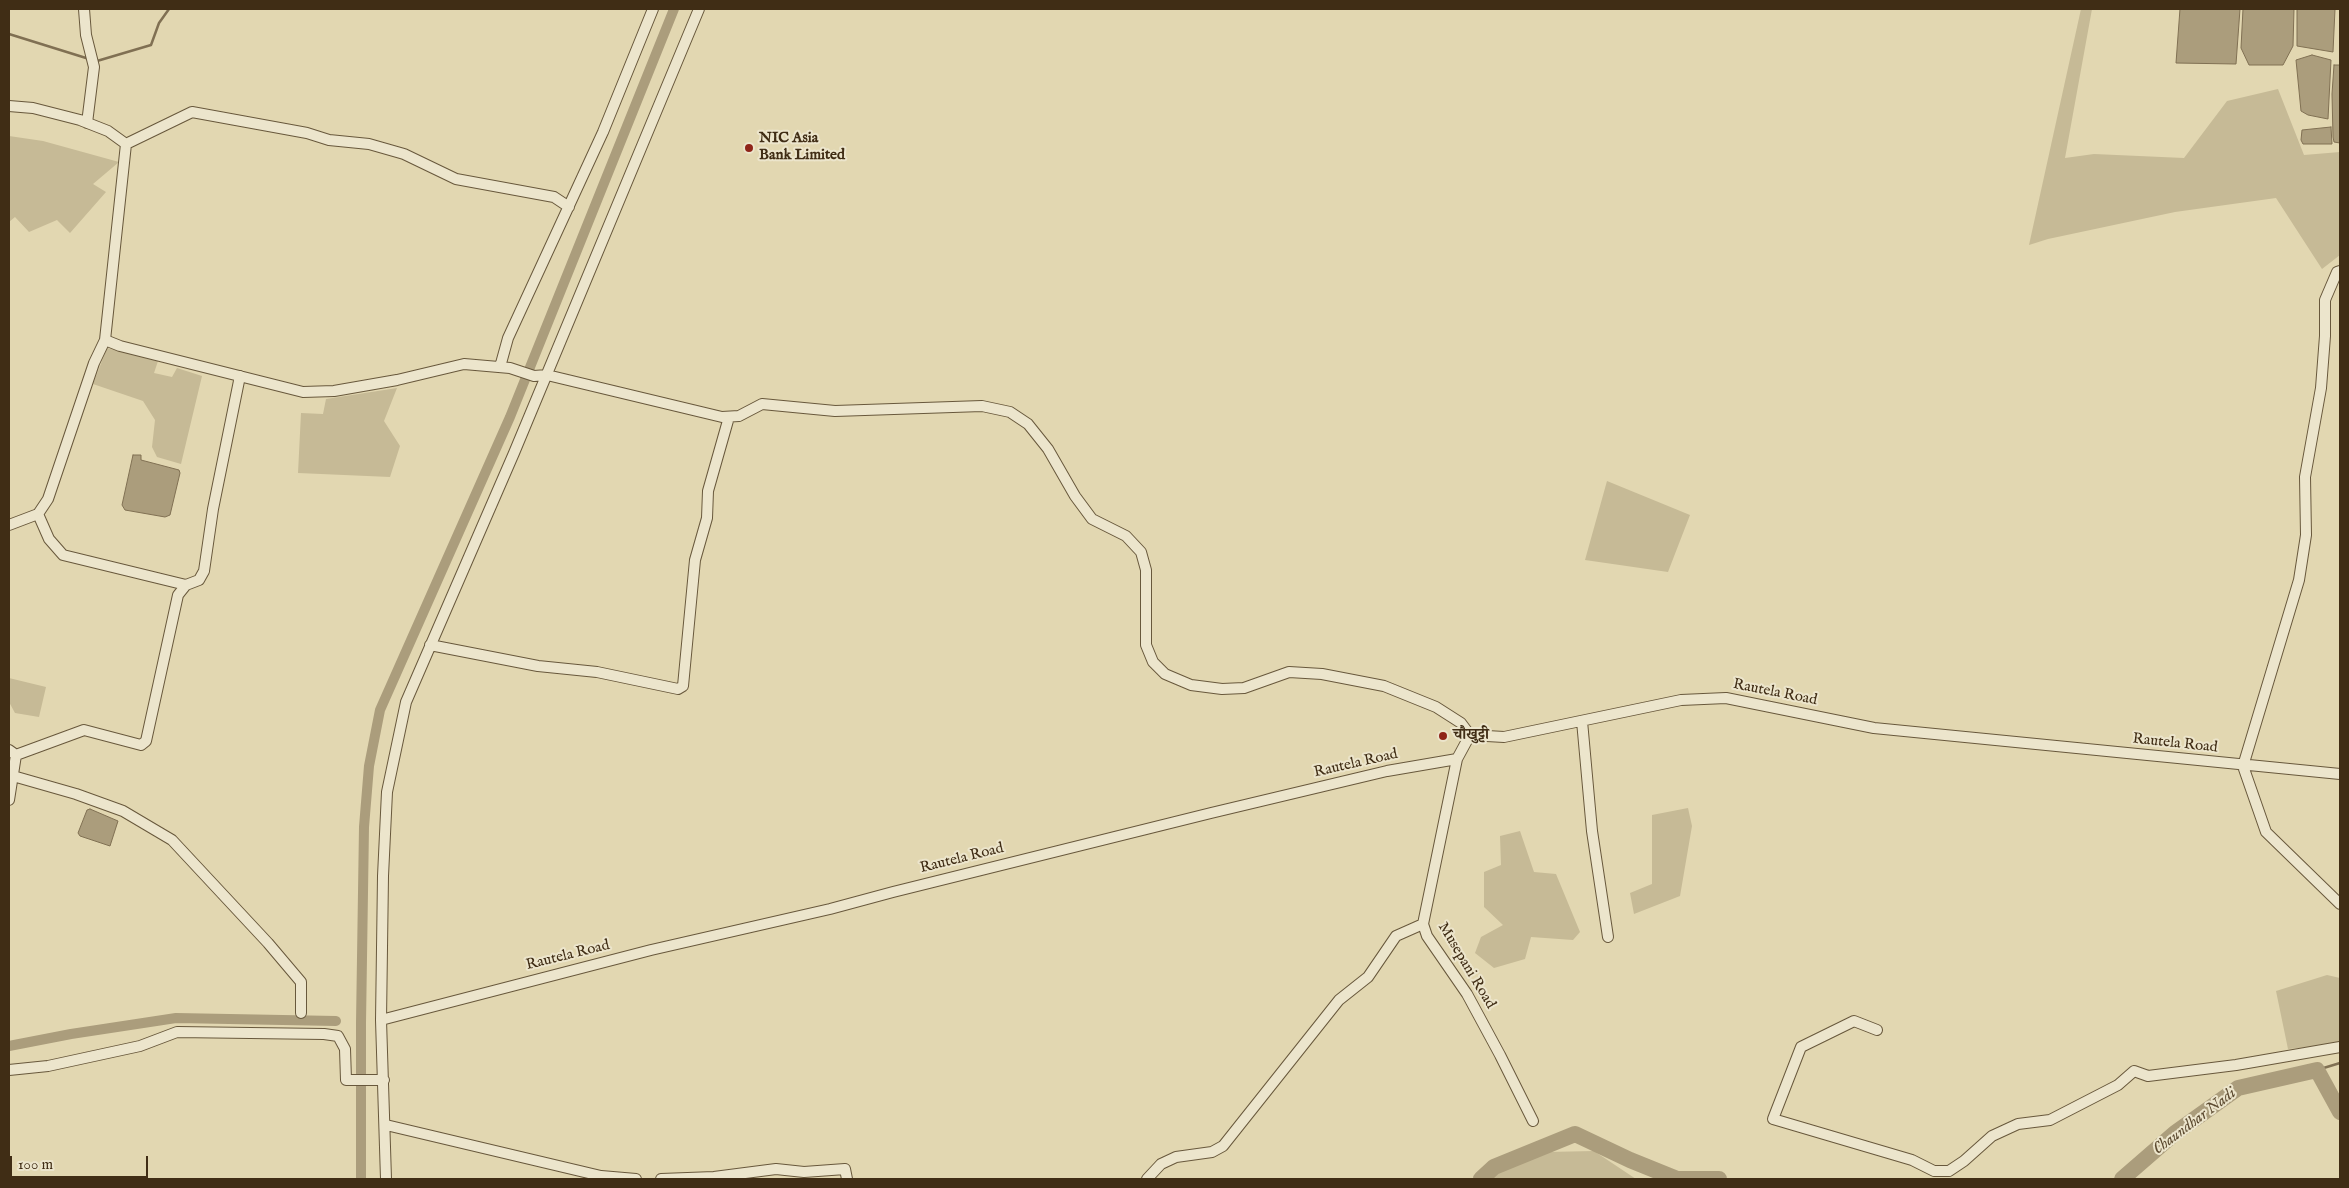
<!DOCTYPE html>
<meta charset="utf-8">
<style>
body{margin:0}
#map{position:relative;width:2349px;height:1188px;overflow:hidden;background:#e2d7b1;font-family:"IM FELL English",serif}
canvas{display:block}
.frame{position:absolute;inset:0;border:10px solid #402d15;pointer-events:none}
.scale{position:absolute;left:10px;top:1156px;width:138px;height:22px;box-sizing:border-box;border:2px solid #402d15;border-top:0;padding-left:6px;font-size:15px;line-height:18px;white-space:nowrap;color:#402d15;-webkit-text-stroke:4px #ece5cc;paint-order:stroke}
</style>
<div id="map">
<canvas width="2349" height="1188"></canvas>
<div class="frame"></div>
<div class="scale">100 m</div>
</div>
<script>
const g = document.querySelector('canvas').getContext('2d');
g.lineJoin = 'round';
function fillPath(path, color) { g.fillStyle = color; g.fill(path, 'evenodd'); }
const toPath = rows => new Path2D(rows.map(r => 'M' + r).join(''));
function strokePath(path, color, width, dash) { g.strokeStyle = color; g.lineWidth = width; g.lineCap = dash ? 'butt' : 'round'; g.setLineDash(dash || []); g.stroke(path); }
function write(font, color, halo, rows, align = 'center') {
  g.font = font + ' "IM FELL English","Noto Serif Devanagari",serif'; g.lineWidth = 4; g.setLineDash([]); g.textBaseline = 'middle'; g.strokeStyle = halo; g.fillStyle = color; for (const [text, x, y, turn = 0] of rows) {
    g.save(); g.translate(x, y); g.rotate((+turn || 0) * Math.PI / 180); g.textAlign = isNaN(turn) ? turn : align; if (halo) g.strokeText(text, 0, 0); g.fillText(text, 0, 0); g.restore();
  }
}
fillPath(toPath([
 [2081,9,2092,9,2065,158,2094,154,2184,158,2227,101,2278,89,2304,155,2340,152,2340,255,2322,269,2276,198,2175,212,2048,239,2029,245],
 [9,136,43,141,119,162,93,184,106,192,70,233,57,220,29,232,15,217,9,222],
 [107,348,158,361,154,373,172,377,177,368,202,376,181,464,157,457,152,447,155,420,143,401,93,384],
 [397,388,384,421,400,446,390,477,298,473,301,413,323,414,326,399],
 [1607,481,1690,515,1668,572,1585,560],
 [9,678,46,687,39,717,15,713,9,702],
 [1688,808,1692,826,1680,896,1634,914,1630,893,1652,884,1652,815],
 [1520,831,1534,872,1556,874,1580,932,1573,940,1531,937,1525,959,1494,968,1475,953,1481,937,1503,925,1484,907,1484,872,1501,865,1500,836],
 [2327,975,2340,978,2340,1041,2321,1046,2288,1049,2276,991],
 [1594,1151,1636,1179,1491,1179,1502,1170,1547,1152]
]), '#c6ba96');
const water = toPath([
 [2180,9,2240,9,2236,64,2176,63,2180,9],
 [2243,9,2294,9,2293,46,2283,65,2249,65,2241,48,2243,9],
 [2297,9,2335,9,2333,52,2297,46,2297,9],
 [2312,55,2331,60,2328,119,2308,115,2301,111,2296,60,2312,55],
 [2334,65,2340,65,2340,143,2334,142,2333,137,2332,94,2334,65],
 [2331,127,2332,144,2303,144,2301,140,2302,130,2331,127],
 [133,455,141,455,141,460,179,470,180,473,170,515,165,517,125,510,122,505,133,455],
 [90,809,118,821,110,846,80,836,78,833,87,810,90,809]
]);
fillPath(water, '#ab9d7c');
strokePath(water, '#807053', 1);
strokePath(toPath([
 [9,34,86,58],
 [97,61,151,45,159,23,169,9],
 [2317,1070,2340,1063]
]), '#807053', 2.5);
strokePath(toPath([
 [9,1046,71,1034,176,1018,336,1021],
 [361,1179,361,1023,364,827,369,766,380,710,510,417,674,9]
]), '#ab9d7c', 10);
strokePath(toPath([
 [1481,1179,1494,1167,1575,1134,1630,1160,1677,1179,1719,1179],
 [2122,1179,2175,1133,2238,1088,2317,1070,2340,1112]
]), '#ab9d7c', 16);
const street = toPath([
 [84,9,86,35,94,67,87,123],
 [9,106,33,108,80,120,108,131,126,144,105,340,120,346,303,392,334,391,397,380,464,364,510,368,534,376,547,375,722,417,739,416,762,404,835,411,982,406,1010,412,1028,424,1048,449,1075,496,1092,519,1126,536,1141,552,1146,570,1146,645,1153,662,1165,674,1191,685,1222,689,1244,688,1289,672,1322,674,1384,686,1436,707,1461,723,1470,735],
 [126,144,192,112,307,133,329,140,369,144,404,154,456,179,554,197,569,207],
 [2340,271,2337,272,2325,300,2325,336,2321,388,2305,477,2306,535,2299,580,2243,766,2266,832,2340,904],
 [500,367,508,338,603,132,653,9],
 [38,514,49,539,63,555,186,585],
 [9,525,38,514,48,499,94,363,105,340],
 [430,645,538,666,597,672,678,689,683,686,695,560,707,518,708,491,729,417],
 [1582,721,1592,831,1608,937],
 [1470,735,1504,737,1681,700,1726,698,1874,728,2340,774],
 [1470,735,1457,759,1423,924,1427,936,1467,994,1500,1055,1533,1121],
 [9,750,16,755,9,800],
 [16,755,84,730,141,745,146,741,178,595,186,585,199,580,204,571,213,509,240,376],
 [13,776,76,794,123,811,172,840,268,943,301,982,301,1013],
 [381,1020,651,950,830,909,893,892,1211,813,1387,771,1457,759],
 [1877,1030,1854,1021,1801,1047,1773,1119,1912,1160,1934,1171,1949,1171,1964,1161,1992,1136,2018,1124,2050,1120,2118,1085,2134,1071,2148,1076,2236,1065,2340,1047],
 [9,1070,48,1066,140,1046,177,1032,324,1034,338,1036,345,1049,346,1080,384,1080],
 [386,1125,601,1176,636,1179],
 [386,1179,381,1020,383,876,387,792,406,702,514,453,699,9],
 [661,1179,714,1177,776,1169,804,1172,845,1169,847,1179],
 [1147,1179,1161,1164,1176,1157,1212,1152,1223,1146,1339,1000,1368,977,1396,936,1423,924]
]);
strokePath(street, '#68583c', 12);
strokePath(street, '#ece5cc', 10);
for (const [x, y, r, color] of [
 [749,148,5,"#8f2418"],
 [1443,736,5,"#8f2418"]
]) { const dot = new Path2D(); dot.arc(x, y, r, 0, 2 * Math.PI); g.fillStyle = color; g.fill(dot); strokePath(dot, '#ece5cc', 2); }
write('bold 15px', '#402d15', '#ece5cc', [
 ["NIC Asia",759,139],
 ["Bank Limited",759,156],
 ["चौखुट्टी",1453,736]
], 'left');
write('15px', '#402d15', '#ece5cc', [
 ["Rautela Road",1775,693,11],
 ["Rautela Road",2175,744,6],
 ["Rautela Road",1356,764,-13],
 ["Rautela Road",962,859,-14],
 ["Rautela Road",568,956,-14],
 ["Musepani Road",1466,966,59]
]);
write('italic 16px', '#5b492f', '#ece5cc', [
 ["Chaundhar Nadi",2195,1122,-37]
]);
</script>
